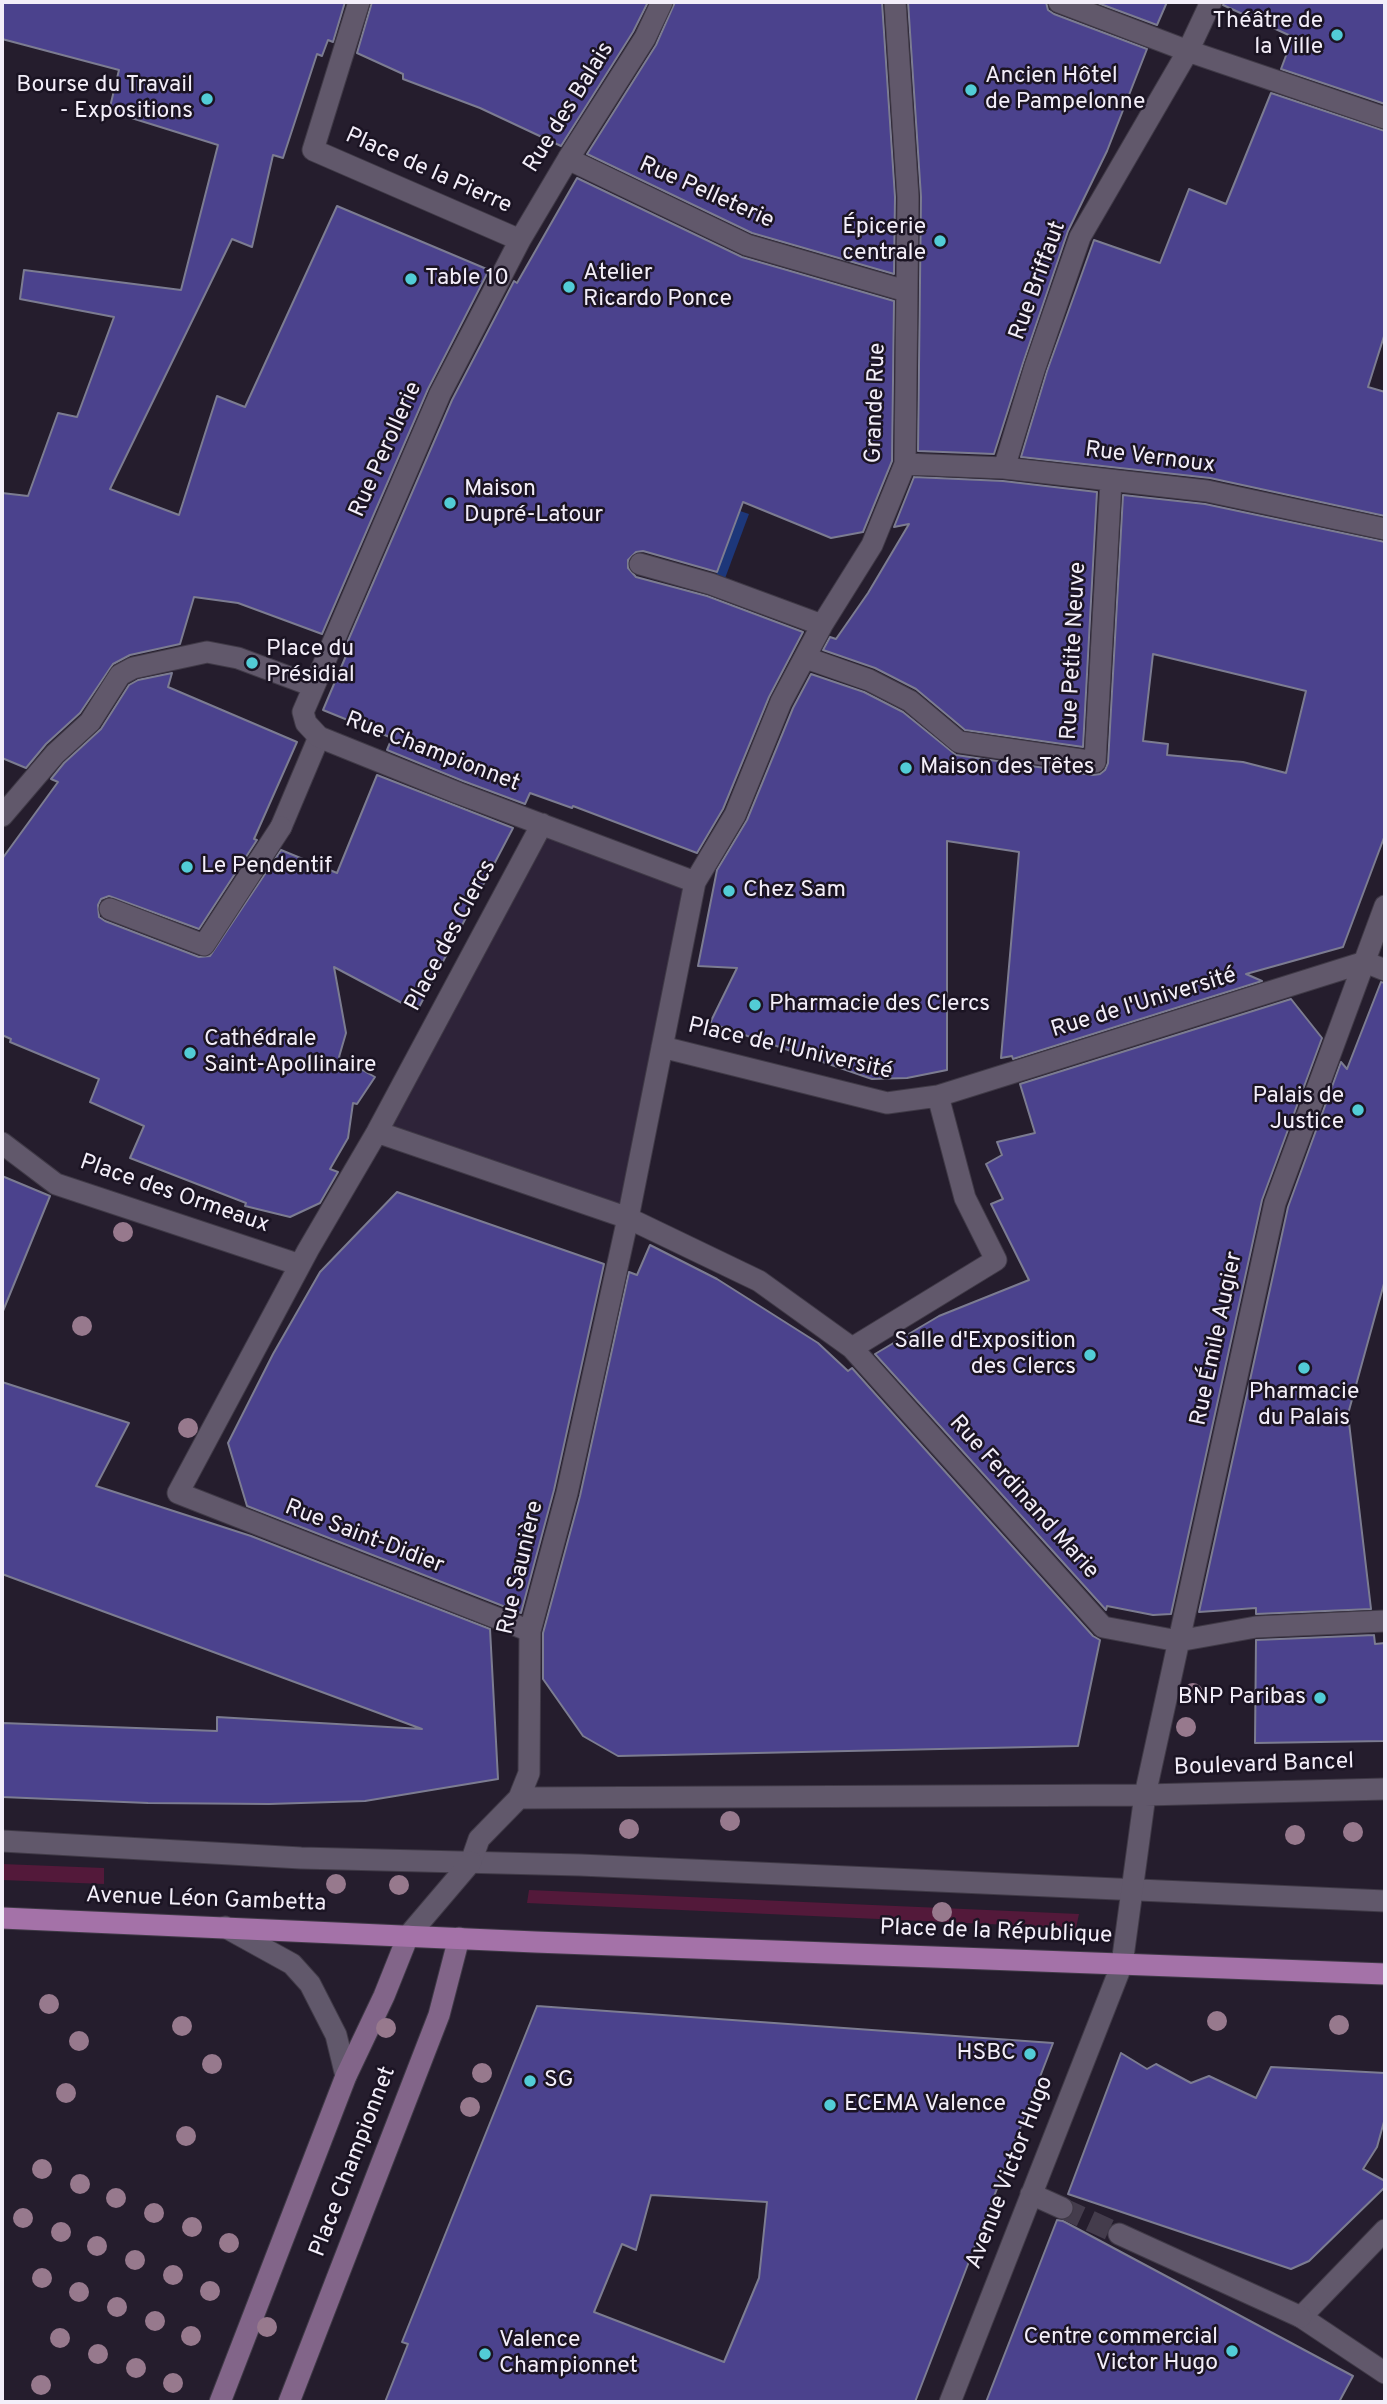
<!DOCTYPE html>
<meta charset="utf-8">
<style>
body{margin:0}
#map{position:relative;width:1387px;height:2404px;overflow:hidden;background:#251d2d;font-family:Overpass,sans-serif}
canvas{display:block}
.frame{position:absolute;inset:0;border:4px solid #f3eef9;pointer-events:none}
</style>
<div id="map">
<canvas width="1387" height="2404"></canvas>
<div class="frame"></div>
</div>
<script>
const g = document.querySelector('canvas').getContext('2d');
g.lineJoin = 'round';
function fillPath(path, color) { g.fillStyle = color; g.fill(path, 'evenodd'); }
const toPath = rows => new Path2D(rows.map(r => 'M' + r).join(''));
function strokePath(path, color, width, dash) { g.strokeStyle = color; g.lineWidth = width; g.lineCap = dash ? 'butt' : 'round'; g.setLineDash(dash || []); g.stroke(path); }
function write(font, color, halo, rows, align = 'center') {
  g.font = font + ' Overpass,sans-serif'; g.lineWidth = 5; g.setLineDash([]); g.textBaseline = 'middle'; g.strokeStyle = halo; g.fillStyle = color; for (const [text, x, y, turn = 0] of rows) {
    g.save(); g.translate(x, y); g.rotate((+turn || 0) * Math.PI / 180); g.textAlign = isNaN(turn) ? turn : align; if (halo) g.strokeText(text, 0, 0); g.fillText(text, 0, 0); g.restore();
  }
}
fillPath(toPath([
 [542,824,695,882,628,1218,377,1132]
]), '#2e2339');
fillPath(toPath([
 [2,1864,104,1868,104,1884,2,1880],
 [529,1890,1079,1914,1076,1928,527,1903]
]), '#53193a');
fillPath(toPath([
 [740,511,749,514,724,581,715,578]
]), '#1d377a');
const building = toPath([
 [2,2,345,2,333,42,328,40,322,56,317,54,283,158,273,155,252,247,232,239,110,489,179,515,217,396,245,407,337,206,489,270,428,389,322,634,238,603,194,597,180,644,130,655,113,664,80,713,46,744,26,768,2,758,2,493,28,496,58,413,77,417,114,317,20,299,24,270,181,290,218,145,109,111,119,70,2,39,2,2],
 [372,2,648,2,633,32,561,146,480,108,403,79,403,74,357,53,372,2],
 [675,2,882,2,895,197,894,274,752,233,587,154,656,45,675,2],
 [908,2,1046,2,1048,10,1054,14,1147,49,1107,151,1068,231,1023,363,994,454,918,451,921,197,908,2],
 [1095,2,1167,2,1157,25,1095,2],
 [1224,2,1385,2,1385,104,1281,69,1293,37,1223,5,1224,2],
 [1271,93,1385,131,1385,333,1368,387,1385,392,1385,516,1210,478,1021,457,1047,371,1094,240,1160,263,1189,189,1226,204,1271,93],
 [577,178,742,257,894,301,892,461,863,532,831,538,743,502,717,572,643,551,636,552,628,560,628,568,636,577,707,596,803,632,769,697,723,809,697,853,573,806,572,808,530,793,525,804,463,781,387,750,392,738,323,710,351,644,347,643,452,400,514,281,517,283,577,178],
 [914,477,1003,481,1097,492,1083,747,965,730,916,689,875,668,823,650,830,637,836,639,868,593,909,524,894,527,914,477],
 [1123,495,1205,504,1385,542,1385,835,1343,947,1246,974,1262,981,1013,1059,1012,1056,1001,1058,1019,852,947,841,947,1070,907,1078,872,1079,710,1023,737,968,698,966,717,870,747,820,793,708,811,674,864,692,903,712,956,755,1093,775,1100,774,1105,770,1108,763,1123,495],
 [1153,654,1306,691,1286,773,1243,762,1167,755,1168,744,1143,741,1153,654],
 [172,673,168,687,297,742,254,839,257,840,199,929,109,896,101,899,98,905,99,917,105,921,199,957,210,956,281,850,337,873,377,775,513,828,417,1011,334,967,346,1033,339,1057,375,1077,357,1104,353,1103,348,1138,330,1169,338,1172,320,1203,290,1217,245,1206,246,1203,130,1158,144,1126,90,1102,99,1079,10,1042,11,1039,2,1035,2,859,58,782,51,779,64,763,101,729,129,685,138,680,172,673],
 [1381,982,1385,983,1385,1280,1348,1414,1371,1609,1256,1614,1256,1608,1199,1612,1288,1207,1341,1062,1347,1069,1381,982],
 [1291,999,1322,1038,1262,1200,1171,1614,1153,1615,1107,1606,1106,1610,875,1354,939,1316,1029,1280,991,1204,1003,1199,986,1164,1002,1155,997,1142,1035,1133,1020,1084,1291,999],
 [2,1176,50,1196,3,1311,2,1311,2,1176],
 [397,1192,604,1264,554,1490,521,1613,247,1506,228,1443,273,1354,320,1272,397,1192],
 [650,1245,717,1279,818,1343,848,1371,852,1368,1093,1636,1100,1640,1078,1746,618,1756,583,1736,543,1679,543,1633,580,1496,629,1272,637,1275,650,1245],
 [2,1382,129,1423,96,1486,251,1536,490,1629,498,1779,365,1801,269,1804,148,1803,2,1797,2,1723,217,1731,217,1717,422,1729,2,1574,2,1382],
 [1374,1635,1375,1644,1385,1643,1385,1741,1255,1743,1256,1640,1374,1635],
 [537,2006,1053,2043,915,2402,385,2402,408,2344,402,2342,537,2006],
 [651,2195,767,2202,759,2278,724,2362,594,2312,622,2244,636,2250,651,2195],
 [1121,2053,1147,2069,1156,2064,1191,2083,1209,2076,1256,2098,1271,2067,1385,2073,1385,2118,1377,2147,1363,2169,1385,2181,1385,2187,1309,2261,1291,2269,1068,2194,1121,2053],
 [1057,2220,1063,2221,1353,2376,1339,2402,986,2402,1057,2220]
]);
fillPath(building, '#4b428d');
strokePath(building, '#7c7c91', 2);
strokePath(toPath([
 [1062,2208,1119,2234]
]), '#443c4c', 21, [21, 10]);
const service = toPath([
 [281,827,319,737],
 [2,1841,301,1858,580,1865,1385,1901],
 [1385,2230,1301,2317,1385,2373]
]);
const pedestrian = toPath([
 [359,2,313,150,520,240],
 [662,2,645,38,568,159,520,240,440,394,303,712,306,723,319,737,458,793,695,882],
 [1059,2,1188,51,1385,118],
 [568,159,747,245,906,291],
 [905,464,1004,468,1207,491,1385,529],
 [1004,468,1035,367,1080,237,1188,51,1211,2],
 [640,564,711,584,822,625],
 [806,658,869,680,910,701,959,742,1095,762,1111,481],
 [2,816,55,754,90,722,120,675,133,668,207,652,238,658,313,686],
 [110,909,204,945,281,827],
 [662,1047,887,1103,938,1096,1365,962,1385,970],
 [377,1132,628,1218,759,1281,852,1348,1103,1627,1178,1641,1256,1627,1385,1621],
 [2,1143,56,1184,300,1265],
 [852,1348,996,1260,965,1198,938,1096],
 [530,1631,178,1493,308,1250,377,1132,542,824],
 [519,1798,1145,1795,1385,1789],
 [471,1862,479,1839,519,1798,529,1773,530,1631,567,1493,628,1218,695,882,735,815,781,702,822,625,872,545,905,464,908,197,895,2],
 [1031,2194,1062,2208],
 [1119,2234,1301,2317],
 [950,2402,1122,1964,1145,1795,1275,1203,1385,906]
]);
const minor = toPath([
 [408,1936,471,1862]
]);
const tertiary = toPath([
 [225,1927,292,1964,310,1984,336,2035,346,2076]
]);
const secondary = toPath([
 [220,2402,346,2076,384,1996,408,1936],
 [289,2402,439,2015,459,1938]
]);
const primary = toPath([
 [2,1918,535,1942,1385,1974]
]);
strokePath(service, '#403a47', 23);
strokePath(pedestrian, '#403a47', 23);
strokePath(minor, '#403a47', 23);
strokePath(tertiary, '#403a47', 23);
strokePath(secondary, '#403a47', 23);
strokePath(primary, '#403a47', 23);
strokePath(service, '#61586b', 21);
strokePath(pedestrian, '#61586b', 21);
strokePath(minor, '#61586b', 21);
strokePath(tertiary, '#61586b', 21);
strokePath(secondary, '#826589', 21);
strokePath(primary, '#a472a8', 21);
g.fillStyle = '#97798d';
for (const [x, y] of [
 [123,1232],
 [82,1326],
 [188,1428],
 [1193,1693],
 [1186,1727],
 [730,1821],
 [629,1829],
 [1353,1832],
 [1295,1835],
 [336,1884],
 [399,1885],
 [942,1912],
 [49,2004],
 [1217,2021],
 [1339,2025],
 [182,2026],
 [386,2028],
 [79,2041],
 [212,2064],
 [482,2073],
 [66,2093],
 [470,2107],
 [186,2136],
 [42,2169],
 [80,2184],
 [116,2198],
 [154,2213],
 [23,2218],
 [192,2227],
 [61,2232],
 [229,2243],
 [97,2246],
 [135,2260],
 [173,2275],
 [42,2278],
 [210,2291],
 [79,2292],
 [117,2307],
 [155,2321],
 [267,2327],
 [191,2336],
 [60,2338],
 [98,2354],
 [136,2368],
 [173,2383],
 [41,2385]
]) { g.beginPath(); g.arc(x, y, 10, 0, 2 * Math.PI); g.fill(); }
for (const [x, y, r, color] of [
 [1337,35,7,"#52ccd6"],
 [971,90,7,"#52ccd6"],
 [207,99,7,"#52ccd6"],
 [940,241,7,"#52ccd6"],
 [411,279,7,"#52ccd6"],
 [569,287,7,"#52ccd6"],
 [450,503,7,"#52ccd6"],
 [252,663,7,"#52ccd6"],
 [906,768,7,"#52ccd6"],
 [187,867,7,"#52ccd6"],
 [729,891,7,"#52ccd6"],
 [755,1005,7,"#52ccd6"],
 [190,1053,7,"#52ccd6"],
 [1358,1110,7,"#52ccd6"],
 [1090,1355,7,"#52ccd6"],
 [1304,1368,7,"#52ccd6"],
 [1320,1698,7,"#52ccd6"],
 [1030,2054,7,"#52ccd6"],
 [530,2081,7,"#52ccd6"],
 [830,2105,7,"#52ccd6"],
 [1232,2351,7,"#52ccd6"],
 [485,2354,7,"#52ccd6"]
]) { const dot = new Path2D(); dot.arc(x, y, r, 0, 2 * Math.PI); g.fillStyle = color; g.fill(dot); strokePath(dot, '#1b1423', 2.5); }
write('23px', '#f3eef9', '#1b1423', [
 ["Théâtre de",1323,22,"right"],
 ["la Ville",1323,48,"right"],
 ["Ancien Hôtel",985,77],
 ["de Pampelonne",985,103],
 ["Bourse du Travail",193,86,"right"],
 ["- Expositions",193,112,"right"],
 ["Épicerie",926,228,"right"],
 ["centrale",926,254,"right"],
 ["Atelier",583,274],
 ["Ricardo Ponce",583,300],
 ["Table 10",425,279],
 ["Maison",464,490],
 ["Dupré-Latour",464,516],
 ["Place du",266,650],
 ["Présidial",266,676],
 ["Maison des Têtes",920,768],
 ["Le Pendentif",201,867],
 ["Chez Sam",743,891],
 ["Pharmacie des Clercs",769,1005],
 ["Cathédrale",204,1040],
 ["Saint-Apollinaire",204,1066],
 ["Palais de",1344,1097,"right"],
 ["Justice",1344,1123,"right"],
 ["Salle d'Exposition",1076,1342,"right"],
 ["des Clercs",1076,1368,"right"],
 ["Pharmacie",1304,1393,"center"],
 ["du Palais",1304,1419,"center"],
 ["BNP Paribas",1306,1698,"right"],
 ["HSBC",1016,2054,"right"],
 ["SG",544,2081],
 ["ECEMA Valence",844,2105],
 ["Centre commercial",1218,2338,"right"],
 ["Victor Hugo",1218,2364,"right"],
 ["Valence",499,2341],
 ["Championnet",499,2367]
], 'left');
write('23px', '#f3eef9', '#1b1423', [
 ["Rue des Balais",570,108,-58],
 ["Place de la Pierre",428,172,24],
 ["Rue Pelleterie",706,194,24],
 ["Rue Briffaut",1039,281,-70],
 ["Grande Rue",877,403,-88],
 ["Rue Perollerie",387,450,-66],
 ["Rue Vernoux",1150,459,7],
 ["Rue Petite Neuve",1075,651,-87],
 ["Rue Championnet",432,753,21],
 ["Place des Clercs",452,936,-62],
 ["Rue de l'Université",1144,1004,-17],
 ["Place de l'Université",790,1050,13],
 ["Place des Ormeaux",174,1195,19],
 ["Rue Émile Augier",1218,1339,-78],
 ["Rue Ferdinand Marie",1023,1498,48],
 ["Rue Saint-Didier",364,1538,21],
 ["Rue Saunière",522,1568,-77],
 ["Boulevard Bancel",1264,1766,-2],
 ["Avenue Léon Gambetta",206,1901,2],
 ["Place de la République",996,1933,2],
 ["Place Championnet",354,2162,-69],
 ["Avenue Victor Hugo",1011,2173,-69]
]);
</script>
